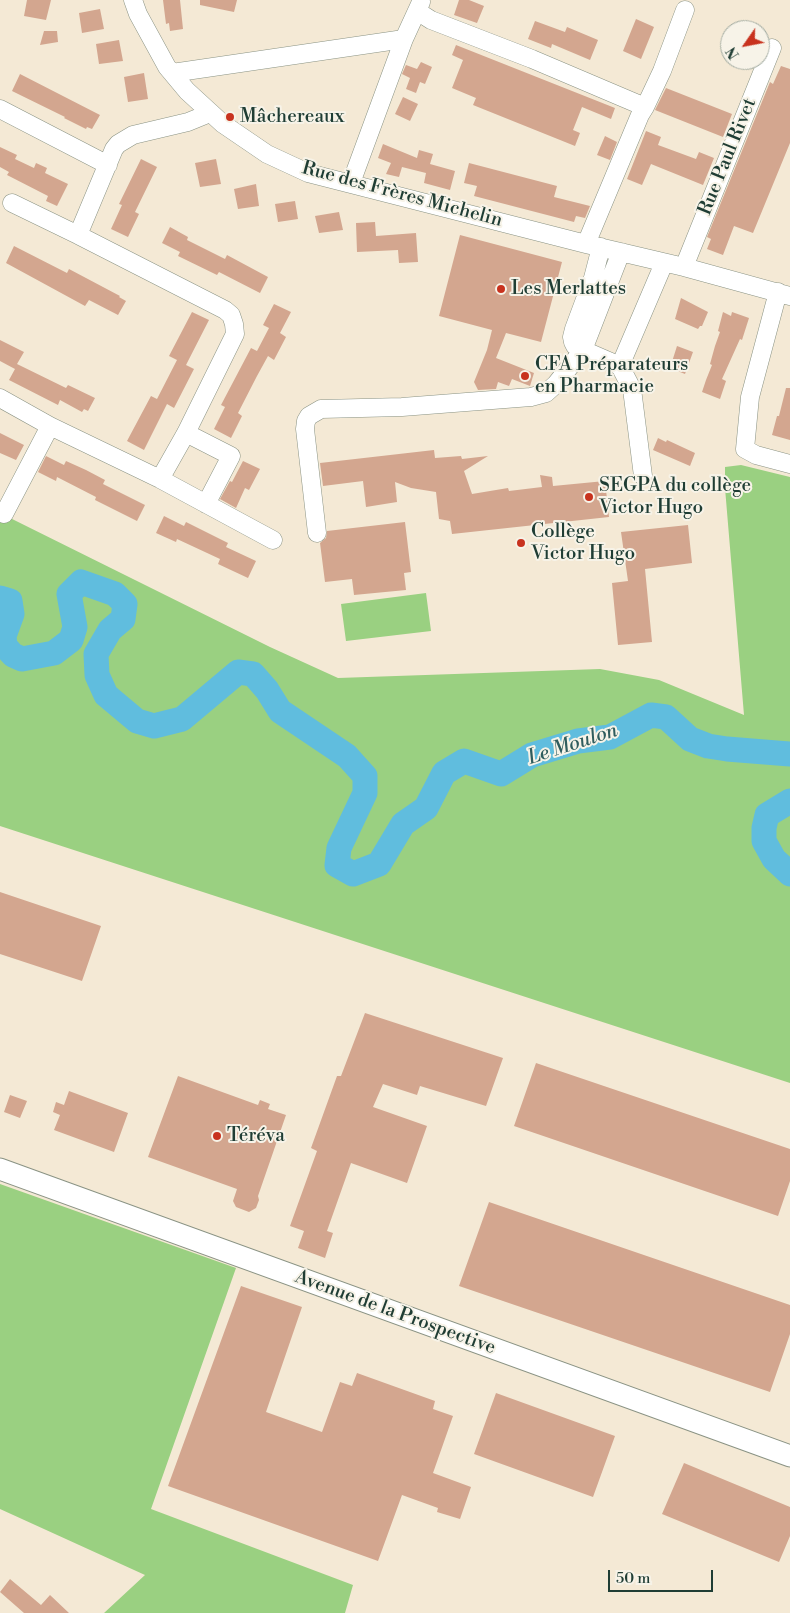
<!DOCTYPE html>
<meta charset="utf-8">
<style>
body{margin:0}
#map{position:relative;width:790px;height:1613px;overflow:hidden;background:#f4e9d5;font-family:"Libre Bodoni",serif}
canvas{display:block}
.north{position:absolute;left:720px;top:20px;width:50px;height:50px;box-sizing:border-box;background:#f7f3e8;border:1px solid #a1aaa0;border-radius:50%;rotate:237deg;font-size:14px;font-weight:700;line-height:20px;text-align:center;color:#1f3d34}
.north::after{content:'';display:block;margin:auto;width:18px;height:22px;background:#c8321e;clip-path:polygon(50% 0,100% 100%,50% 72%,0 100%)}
.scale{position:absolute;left:608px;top:1570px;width:105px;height:22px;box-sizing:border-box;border:2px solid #1f3d34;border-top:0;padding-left:6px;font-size:15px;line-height:18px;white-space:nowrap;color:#1f3d34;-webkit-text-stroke:4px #f7f3e8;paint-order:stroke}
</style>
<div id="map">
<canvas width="790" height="1613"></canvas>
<div class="north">N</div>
<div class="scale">50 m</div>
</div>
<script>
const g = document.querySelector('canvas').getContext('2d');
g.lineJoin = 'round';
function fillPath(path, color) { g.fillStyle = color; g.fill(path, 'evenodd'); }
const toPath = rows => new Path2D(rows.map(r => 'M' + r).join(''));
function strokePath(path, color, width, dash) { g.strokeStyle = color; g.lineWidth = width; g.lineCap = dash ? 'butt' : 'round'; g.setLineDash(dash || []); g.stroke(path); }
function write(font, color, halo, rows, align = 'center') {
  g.font = font + ' "Libre Bodoni",serif'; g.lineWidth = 4; g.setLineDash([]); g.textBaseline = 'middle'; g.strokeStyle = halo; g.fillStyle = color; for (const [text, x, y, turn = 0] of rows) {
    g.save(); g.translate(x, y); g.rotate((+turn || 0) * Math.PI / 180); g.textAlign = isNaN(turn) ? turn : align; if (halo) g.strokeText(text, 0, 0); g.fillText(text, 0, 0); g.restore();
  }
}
fillPath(toPath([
 [741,465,790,477,790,1083,0,826,0,513,270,647,338,678,600,669,659,680,744,715,725,488,725,467],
 [426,593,431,631,346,641,341,604],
 [0,1184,236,1268,151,1509,353,1585,345,1613,104,1613,145,1575,0,1509]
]), '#9ad081');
strokePath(toPath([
 [0,598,10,601,12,614,4,636,5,646,13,655,22,659,54,653,71,640,75,627,69,594,81,582,115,594,125,604,123,619,110,630,96,654,97,675,106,695,137,721,154,726,182,719,238,672,253,674,267,690,280,711,347,756,365,776,365,793,339,848,337,865,353,874,379,864,403,824,426,808,444,773,464,761,501,774,532,755,578,741,610,737,651,715,666,717,690,739,708,746,727,749,790,754],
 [790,801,767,815,764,828,764,841,774,859,790,874]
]), '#60bdde', 25);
fillPath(toPath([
 [27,0,51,0,46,20,24,16],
 [163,0,180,0,183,29,170,31,169,23,166,24],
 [200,0,237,0,234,12,200,5],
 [459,0,469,0,484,6,477,23,454,15],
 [100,9,104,29,82,33,79,13],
 [636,19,654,27,641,59,623,51],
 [535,21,565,32,567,27,598,40,590,60,552,44,551,48,528,39],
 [44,31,57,31,58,42,40,45],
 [119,40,123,61,99,64,96,44],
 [456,45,615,108,611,119,582,107,573,130,580,133,575,146,473,105,476,98,452,88,463,60,452,55],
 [421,62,432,67,425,84,420,82,416,93,406,89,410,78,402,74,406,65,417,69],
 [781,66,790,69,790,143,753,233,734,226,723,255,707,249,711,239,707,237,770,82,773,84],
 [144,73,148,99,128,102,124,77],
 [20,74,100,115,92,129,87,127,86,129,64,118,65,117,12,91],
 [666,88,732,114,723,137,655,110],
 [403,97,418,104,410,121,395,114],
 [646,131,661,137,658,145,696,159,699,152,714,158,703,185,651,164,642,185,627,179],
 [605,136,617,142,610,160,597,155],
 [383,144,417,158,419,150,433,154,430,164,455,171,450,190,424,183,426,173,402,167,399,177,386,174,391,163,378,158],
 [0,147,17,155,15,159,34,168,36,163,47,168,45,173,68,184,57,206,46,201,48,196,7,175,9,172,0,167],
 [141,159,157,167,135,212,139,214,128,237,111,229,122,205,119,204],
 [216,159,221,184,200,187,195,163],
 [469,163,557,186,554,197,590,206,585,218,576,216,574,222,474,196,477,186,464,183],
 [256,184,259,206,238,209,234,189],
 [295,201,298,219,278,222,275,204],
 [339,212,343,230,319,233,315,216],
 [375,222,376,236,416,233,418,262,399,263,398,250,357,252,356,223],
 [170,227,188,237,187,240,225,259,227,255,268,277,260,293,219,272,217,275,178,256,180,252,162,243],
 [460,235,562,262,541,342,506,333,496,358,534,373,530,386,512,379,509,386,498,382,496,389,478,390,474,382,487,350,492,330,439,316],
 [14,246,67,273,69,269,120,296,119,297,126,301,118,315,89,300,85,306,6,263],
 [681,298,708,312,702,326,700,326,698,329,675,319],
 [274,304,291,312,280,333,286,337,274,360,268,356,257,376,238,413,242,416,231,438,214,429,225,407,221,405,251,348,257,351,269,328,263,325],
 [192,312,209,320,186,365,194,369,174,408,167,404,144,450,127,441,151,396,157,399,177,360,169,356],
 [723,312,731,316,732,312,749,318,742,340,740,339,722,379,726,381,720,399,702,392,706,380,712,365,710,364,715,346,720,332,718,331],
 [0,340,24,352,17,364,66,388,68,385,95,398,88,411,84,409,82,412,60,400,58,405,9,380,15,369,0,361],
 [677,346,693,352,685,374,670,368],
 [786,388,790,388,790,440,772,435,777,416,779,416],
 [0,433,24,445,16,460,0,453],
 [658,438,666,442,667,440,695,453,690,466,653,450],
 [434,450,435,458,461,456,462,459,488,456,464,471,472,494,508,488,509,491,542,487,540,475,552,477,553,486,605,481,609,517,452,534,450,521,439,519,436,492,411,488,395,482,397,502,366,507,363,481,323,486,320,463],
 [46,456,64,465,66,461,86,470,105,480,103,484,145,505,137,521,95,500,96,497,57,477,56,481,38,472],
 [243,461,260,469,249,490,245,488,236,508,220,499,230,481,232,482],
 [164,516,184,526,186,522,228,543,226,547,256,561,248,578,218,564,220,559,177,539,176,542,156,533],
 [405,522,411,572,404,573,406,590,354,595,352,579,325,582,320,543,326,538,327,531],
 [688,525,692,563,645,569,652,642,618,645,612,583,628,581,621,532],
 [0,892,101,926,82,981,0,954],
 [365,1013,503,1058,486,1106,420,1086,417,1095,383,1084,373,1107,427,1126,407,1183,351,1163,327,1231,333,1233,325,1258,298,1248,304,1231,290,1226,317,1151,311,1148,337,1076,341,1076],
 [536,1063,790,1149,790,1181,778,1216,514,1126],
 [178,1076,258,1105,260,1100,270,1104,268,1109,286,1115,258,1196,259,1200,256,1208,249,1212,236,1207,233,1201,237,1189,148,1157],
 [69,1091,128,1113,114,1152,54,1130,60,1115,53,1112,56,1102,64,1105],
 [10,1095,27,1101,20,1118,4,1112],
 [489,1202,790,1305,790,1334,770,1392,459,1286],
 [241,1286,302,1307,266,1412,322,1432,340,1382,352,1386,357,1373,435,1401,433,1409,453,1416,433,1473,471,1487,460,1519,437,1512,438,1508,402,1495,378,1561,168,1486],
 [496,1393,615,1436,593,1497,474,1454],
 [684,1463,790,1507,790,1536,779,1562,662,1514],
 [10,1579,41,1605,50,1595,69,1613,24,1613,0,1592]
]), '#d3a68f');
const minor = toPath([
 [133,0,138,14,167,67,187,91,223,124,267,154,308,173,586,244,684,267,790,296],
 [417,11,431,20,532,59,645,107],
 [172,73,404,39],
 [0,109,108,165],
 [351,183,404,39,421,2],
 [12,203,78,235],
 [586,244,640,115,645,107,662,71,685,10],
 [601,247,593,278,574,329,572,337,573,342,575,346,583,350,620,366,664,263],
 [684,267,772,48],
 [778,292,750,397,745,449,756,455,790,464],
 [620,366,632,389,643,476],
 [0,398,50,426,160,479,273,540],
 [186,433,231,456,206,504],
 [160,479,186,433,235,334,234,324,231,315,225,310,78,235,114,149,118,144,133,135,188,122,210,113],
 [4,514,50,426],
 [317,533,305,429,306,421,309,416,321,409,402,407,531,397,546,393,556,384,583,350,621,252]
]);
const major = toPath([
 [0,1169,790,1456]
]);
strokePath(minor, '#8a9384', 19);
strokePath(major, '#8a9384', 23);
strokePath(minor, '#fff', 18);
strokePath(major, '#fff', 21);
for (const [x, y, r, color] of [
 [230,117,5,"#c8321e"],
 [501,289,5,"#c8321e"],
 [525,376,5,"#c8321e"],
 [589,497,5,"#c8321e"],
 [521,543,5,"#c8321e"],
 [217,1136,5,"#c8321e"]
]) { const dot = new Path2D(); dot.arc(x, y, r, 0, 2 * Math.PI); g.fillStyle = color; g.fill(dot); strokePath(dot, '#f7f3e8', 2); }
write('19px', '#1f3d34', '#f7f3e8', [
 ["Mâchereaux",240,117],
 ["Les Merlattes",511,289],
 ["CFA Préparateurs",535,365],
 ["en Pharmacie",535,387],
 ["SEGPA du collège",599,486],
 ["Victor Hugo",599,508],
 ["Collège",531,532],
 ["Victor Hugo",531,554],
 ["Téréva",227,1136]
], 'left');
write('19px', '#1f3d34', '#f7f3e8', [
 ["Rue Paul Rivet",728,157,-68],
 ["Rue des Frères Michelin",402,195,15],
 ["Avenue de la Prospective",395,1313,20]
]);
write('italic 20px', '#2f5d5e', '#f7f3e8', [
 ["Le Moulon",573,745,-18]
]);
</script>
